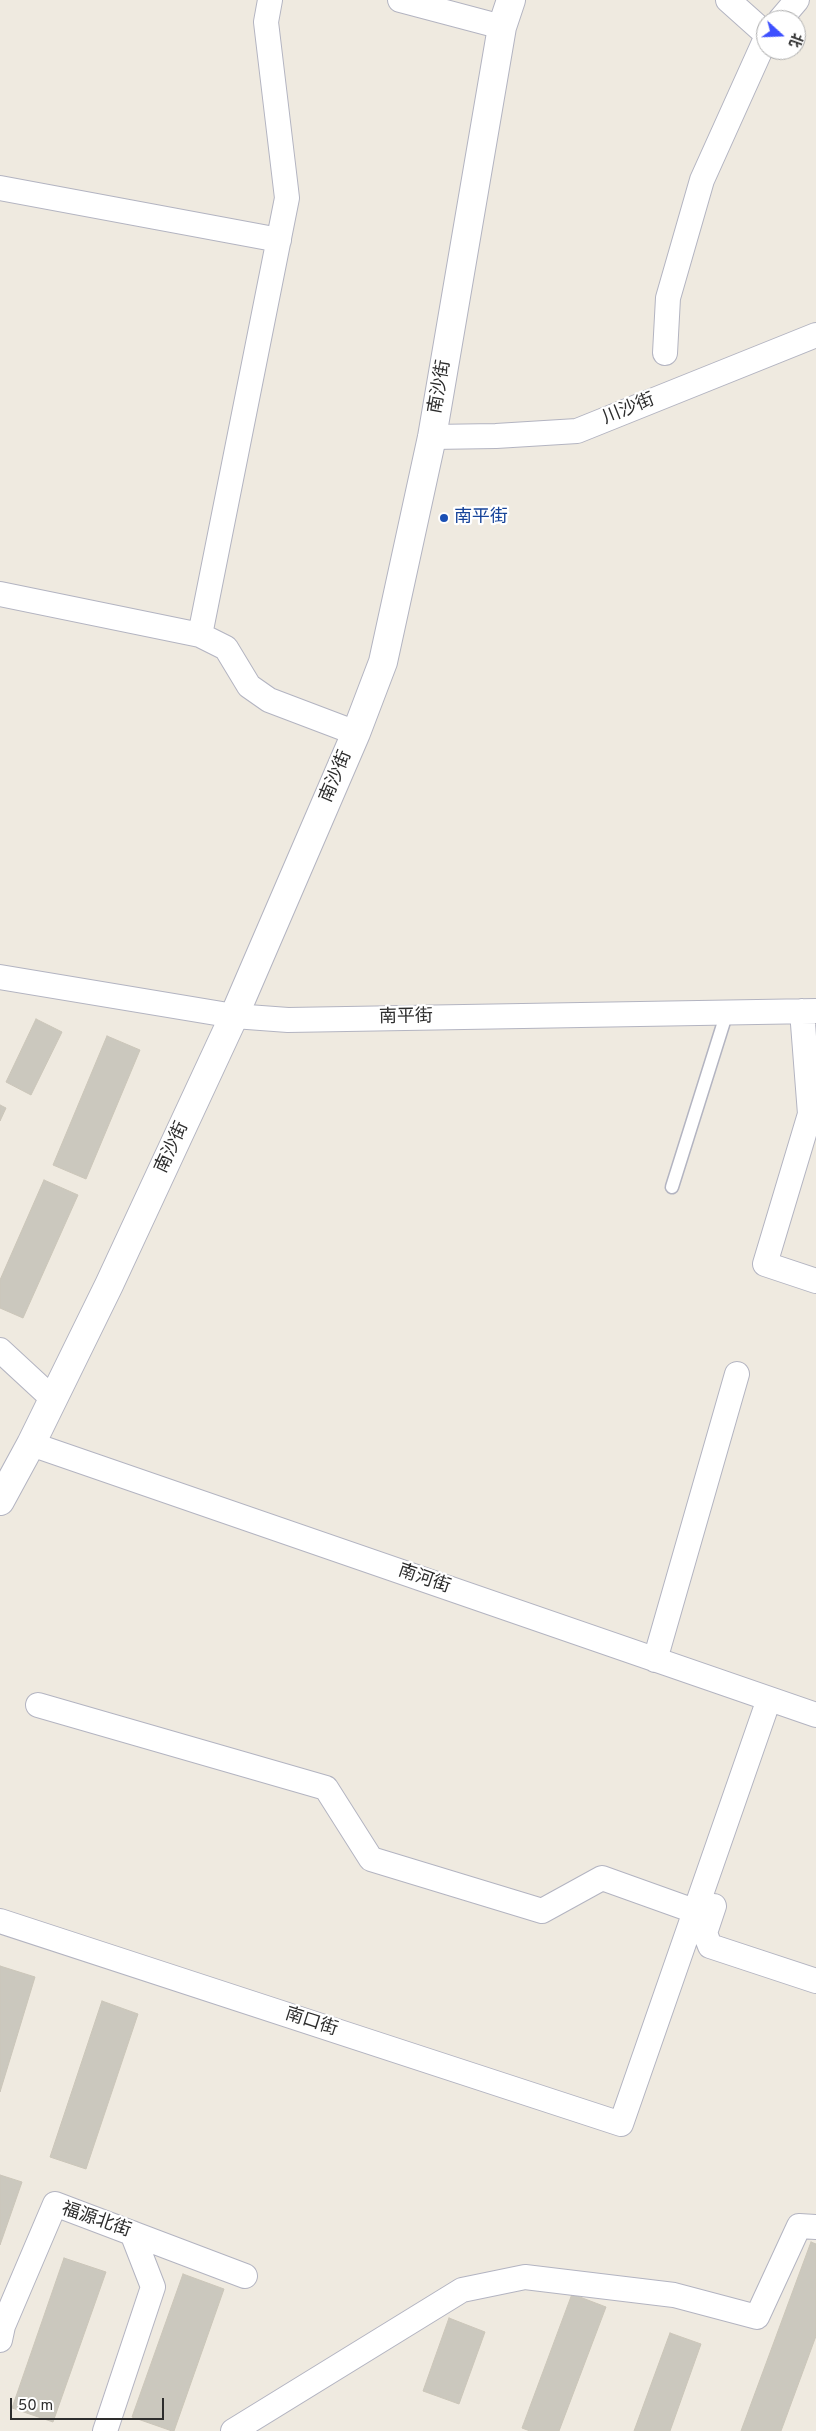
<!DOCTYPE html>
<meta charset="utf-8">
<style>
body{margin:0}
#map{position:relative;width:816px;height:2431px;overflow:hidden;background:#efeae0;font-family:Overpass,"Noto Sans SC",sans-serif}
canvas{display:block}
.north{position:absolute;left:756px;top:10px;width:50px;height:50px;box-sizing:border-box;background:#fff;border:1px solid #ababab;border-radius:50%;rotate:110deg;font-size:14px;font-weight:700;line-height:20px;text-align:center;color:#2d2d2d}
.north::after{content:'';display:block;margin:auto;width:18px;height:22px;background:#3d50ff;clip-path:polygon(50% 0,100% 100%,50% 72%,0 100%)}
.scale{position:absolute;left:10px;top:2398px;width:154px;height:22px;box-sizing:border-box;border:2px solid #2d2d2d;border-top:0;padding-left:6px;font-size:15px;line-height:18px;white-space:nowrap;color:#2d2d2d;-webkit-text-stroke:4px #fff;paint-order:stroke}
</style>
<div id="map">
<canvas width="816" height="2431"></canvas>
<div class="north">北</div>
<div class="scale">50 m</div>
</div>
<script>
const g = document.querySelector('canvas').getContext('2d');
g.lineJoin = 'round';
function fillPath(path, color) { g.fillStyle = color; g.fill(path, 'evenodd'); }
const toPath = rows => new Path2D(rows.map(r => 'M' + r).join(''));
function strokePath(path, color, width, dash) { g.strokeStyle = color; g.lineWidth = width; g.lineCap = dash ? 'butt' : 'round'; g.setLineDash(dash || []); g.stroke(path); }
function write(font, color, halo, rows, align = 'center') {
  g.font = font + ' Overpass,"Noto Sans SC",sans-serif'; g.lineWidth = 4.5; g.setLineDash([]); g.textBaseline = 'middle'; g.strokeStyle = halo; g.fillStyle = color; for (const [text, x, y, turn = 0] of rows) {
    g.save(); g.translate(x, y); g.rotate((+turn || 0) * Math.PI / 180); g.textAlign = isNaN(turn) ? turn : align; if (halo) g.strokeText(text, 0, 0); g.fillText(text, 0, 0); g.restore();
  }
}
const building = toPath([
 [36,1019,62,1032,31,1095,6,1082,36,1019],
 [107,1036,140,1050,86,1179,53,1165,107,1036],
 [0,1105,6,1108,0,1121,0,1105],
 [44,1180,78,1195,23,1318,0,1308,0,1280,44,1180],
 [0,1966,35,1977,0,2092,0,1966],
 [102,2001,138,2014,86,2169,50,2157,102,2001],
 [0,2175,22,2182,0,2245,0,2175],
 [811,2242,816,2244,816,2336,781,2431,741,2431,811,2242],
 [64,2258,106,2272,53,2422,12,2408,64,2258],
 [183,2274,224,2289,174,2431,172,2431,132,2417,183,2274],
 [572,2294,606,2307,559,2431,530,2431,522,2428,572,2294],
 [449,2318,485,2332,459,2404,423,2391,449,2318],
 [670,2333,701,2344,670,2431,634,2431,670,2333]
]);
fillPath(building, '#cbc8be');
strokePath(building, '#cbc6b9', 1);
const lane = toPath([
 [672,1187,727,1012]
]);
const street = toPath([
 [400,0,502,27],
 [728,0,766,34],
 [780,20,797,0],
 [0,188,279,240],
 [665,353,668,298,702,180,766,38],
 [432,437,496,436,577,431,816,335],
 [0,594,200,635,226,648,249,686,269,700,356,733],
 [200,635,287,198,266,22,270,0],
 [0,977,234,1016,288,1020,816,1011],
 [802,1011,810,1114,765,1264,816,1281],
 [0,1350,53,1399],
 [31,1444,816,1715],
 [655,1660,737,1374],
 [38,1705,326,1788,371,1859,542,1911,602,1878,697,1912],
 [714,1906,705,1933,710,1946,816,1981],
 [0,1921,621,2124,769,1699],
 [0,2340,3,2326,55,2204,245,2276],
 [105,2431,153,2287,132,2233],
 [233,2431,462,2290,525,2277,674,2295,757,2317,799,2226,816,2227]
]);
const secondary = toPath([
 [0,1501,31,1444,109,1285,234,1016,356,733,383,662,432,437,502,27,511,0]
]);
strokePath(lane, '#b3b4c1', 15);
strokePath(street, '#b3b4c1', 26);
strokePath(secondary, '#b3b4c1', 30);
strokePath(lane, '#fff', 12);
strokePath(street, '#fff', 24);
strokePath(secondary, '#fff', 28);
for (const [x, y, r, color] of [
 [444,518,5,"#1a4fb4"]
]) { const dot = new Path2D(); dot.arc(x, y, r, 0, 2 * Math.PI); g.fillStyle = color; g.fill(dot); strokePath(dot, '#fff', 2); }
write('18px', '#2d2d2d', '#fff', [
 ["南沙街",441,387,-80],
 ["川沙街",629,410,-22],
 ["南沙街",337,777,-67],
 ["南平街",406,1018,-1],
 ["南沙街",173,1148,-65],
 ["南河街",424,1580,19],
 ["南口街",311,2023,18],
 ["福源北街",96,2221,19]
]);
write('18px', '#164399', '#fff', [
 ["南平街",454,518]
], 'left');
</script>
